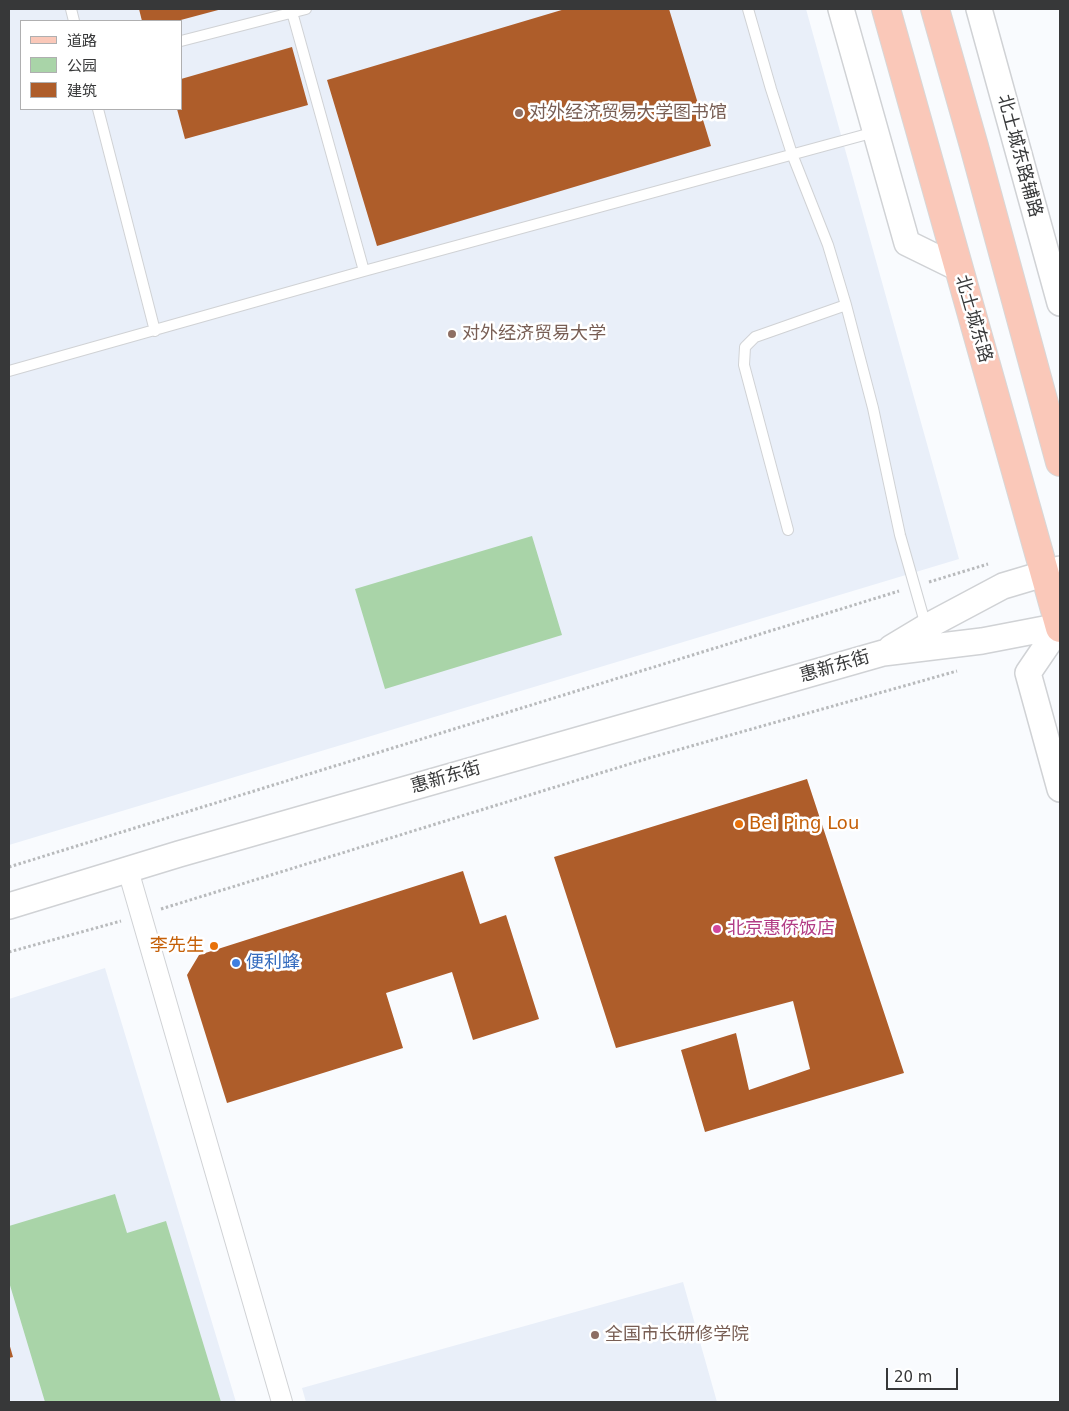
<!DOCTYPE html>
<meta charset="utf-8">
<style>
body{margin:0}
#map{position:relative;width:1069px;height:1411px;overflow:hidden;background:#f9fbfe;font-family:"DejaVu Sans","Noto Sans SC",sans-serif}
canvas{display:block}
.frame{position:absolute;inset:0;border:10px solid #373839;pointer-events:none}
.legend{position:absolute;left:20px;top:20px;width:162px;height:90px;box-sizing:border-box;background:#fff;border:1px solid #afafb0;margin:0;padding:6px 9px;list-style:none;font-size:15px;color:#373839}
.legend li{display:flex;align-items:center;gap:10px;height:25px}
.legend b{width:25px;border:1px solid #afafb0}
.scale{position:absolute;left:886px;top:1368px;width:72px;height:22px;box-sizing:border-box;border:2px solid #373839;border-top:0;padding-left:6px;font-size:15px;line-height:18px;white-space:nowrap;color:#373839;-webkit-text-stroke:4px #fff;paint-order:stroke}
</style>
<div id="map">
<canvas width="1069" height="1411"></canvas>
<div class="frame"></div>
<ul class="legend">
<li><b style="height:6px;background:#fac8b9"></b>道路</li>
<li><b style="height:14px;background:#a9d4a8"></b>公园</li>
<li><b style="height:14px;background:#ae5d2a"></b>建筑</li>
</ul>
<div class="scale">20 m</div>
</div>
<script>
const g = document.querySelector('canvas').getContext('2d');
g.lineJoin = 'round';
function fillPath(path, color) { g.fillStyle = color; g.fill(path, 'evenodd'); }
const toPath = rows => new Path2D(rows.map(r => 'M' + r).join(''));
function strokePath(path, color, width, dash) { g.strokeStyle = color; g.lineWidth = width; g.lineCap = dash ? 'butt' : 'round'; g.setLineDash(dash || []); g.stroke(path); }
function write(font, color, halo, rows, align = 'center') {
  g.font = font + ' "DejaVu Sans","Noto Sans SC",sans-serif'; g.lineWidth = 5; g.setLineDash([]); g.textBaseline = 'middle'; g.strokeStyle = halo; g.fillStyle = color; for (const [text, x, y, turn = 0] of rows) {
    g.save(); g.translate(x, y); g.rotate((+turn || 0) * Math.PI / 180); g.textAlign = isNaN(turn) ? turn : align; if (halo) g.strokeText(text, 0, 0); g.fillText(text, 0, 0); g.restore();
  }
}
fillPath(toPath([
 [9,9,806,9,959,559,9,845],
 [21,21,181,21,181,109,21,109],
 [105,968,236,1402,9,1402,9,999],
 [683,1282,717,1402,306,1402,302,1388]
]), '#e9eff9');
fillPath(toPath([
 [532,536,562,635,385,689,355,589],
 [115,1194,127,1233,166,1221,221,1402,45,1402,9,1282,9,1226]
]), '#a9d4a8');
fillPath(toPath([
 [139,9,222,9,177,21,142,21],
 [565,9,669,9,711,146,377,246,327,80],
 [292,47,308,105,185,139,177,109,181,109,181,79],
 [807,779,904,1073,705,1132,681,1050,736,1033,749,1090,810,1069,793,1001,616,1048,554,857],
 [463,871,480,924,506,915,539,1019,473,1040,452,972,386,993,403,1048,227,1103,187,975,199,955],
 [9,1343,13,1357,9,1358]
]), '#ae5d2a');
const service = toPath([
 [71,9,74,21],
 [748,9,771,89,792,154,828,245,846,305,873,408,900,535,926,626],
 [292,12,364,271],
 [181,41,306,9],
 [98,109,155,331],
 [9,371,364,271,875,132],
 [788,530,744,365,745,347,755,337,846,305]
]);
const minor = toPath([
 [128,870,282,1402]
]);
const tertiary = toPath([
 [841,9,907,243,958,268],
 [979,9,1060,303],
 [1060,626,1028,673,1060,789],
 [891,648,926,627,1003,586,1060,569],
 [9,906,179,854,883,653,982,641,1060,626]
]);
const primary = toPath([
 [886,9,1060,628],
 [935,9,974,146,1060,462]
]);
strokePath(service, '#d0d2d5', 12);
strokePath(minor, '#d0d2d5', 22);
strokePath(tertiary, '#d0d2d5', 28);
strokePath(primary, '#d7d7d7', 30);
strokePath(toPath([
 [929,582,988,564],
 [9,867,899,591],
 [161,909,649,758,957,671],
 [9,952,121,921]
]), '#b8babc', 3, [2.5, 2.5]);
strokePath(service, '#fff', 10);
strokePath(minor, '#fff', 20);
strokePath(tertiary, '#fff', 25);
strokePath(primary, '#fac8b9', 28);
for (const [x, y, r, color] of [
 [519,113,5,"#8d6e63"],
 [452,334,5,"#8d6e63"],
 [739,824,5,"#e8710a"],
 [717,929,5,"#d1479c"],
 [214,946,5,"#e8710a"],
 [236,963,5,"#3f7fe0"],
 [595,1335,5,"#8d6e63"]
]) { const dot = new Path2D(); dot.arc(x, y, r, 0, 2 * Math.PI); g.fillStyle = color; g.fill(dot); strokePath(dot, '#fff', 2); }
write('18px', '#785e54', '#fff', [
 ["对外经济贸易大学图书馆",529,113],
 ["对外经济贸易大学",462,334],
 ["全国市长研修学院",605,1335]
], 'left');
write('18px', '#373839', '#fff', [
 ["北土城东路辅路",1019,156,75],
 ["北土城东路",973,319,74],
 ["惠新东街",835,667,-16],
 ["惠新东街",446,778,-16]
]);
write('18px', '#c56008', '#fff', [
 ["Bei Ping Lou",749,824],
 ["李先生",204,946,"right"]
], 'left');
write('18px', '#b23c85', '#fff', [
 ["北京惠侨饭店",727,929]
], 'left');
write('18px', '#366cbe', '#fff', [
 ["便利蜂",246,963]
], 'left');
</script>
